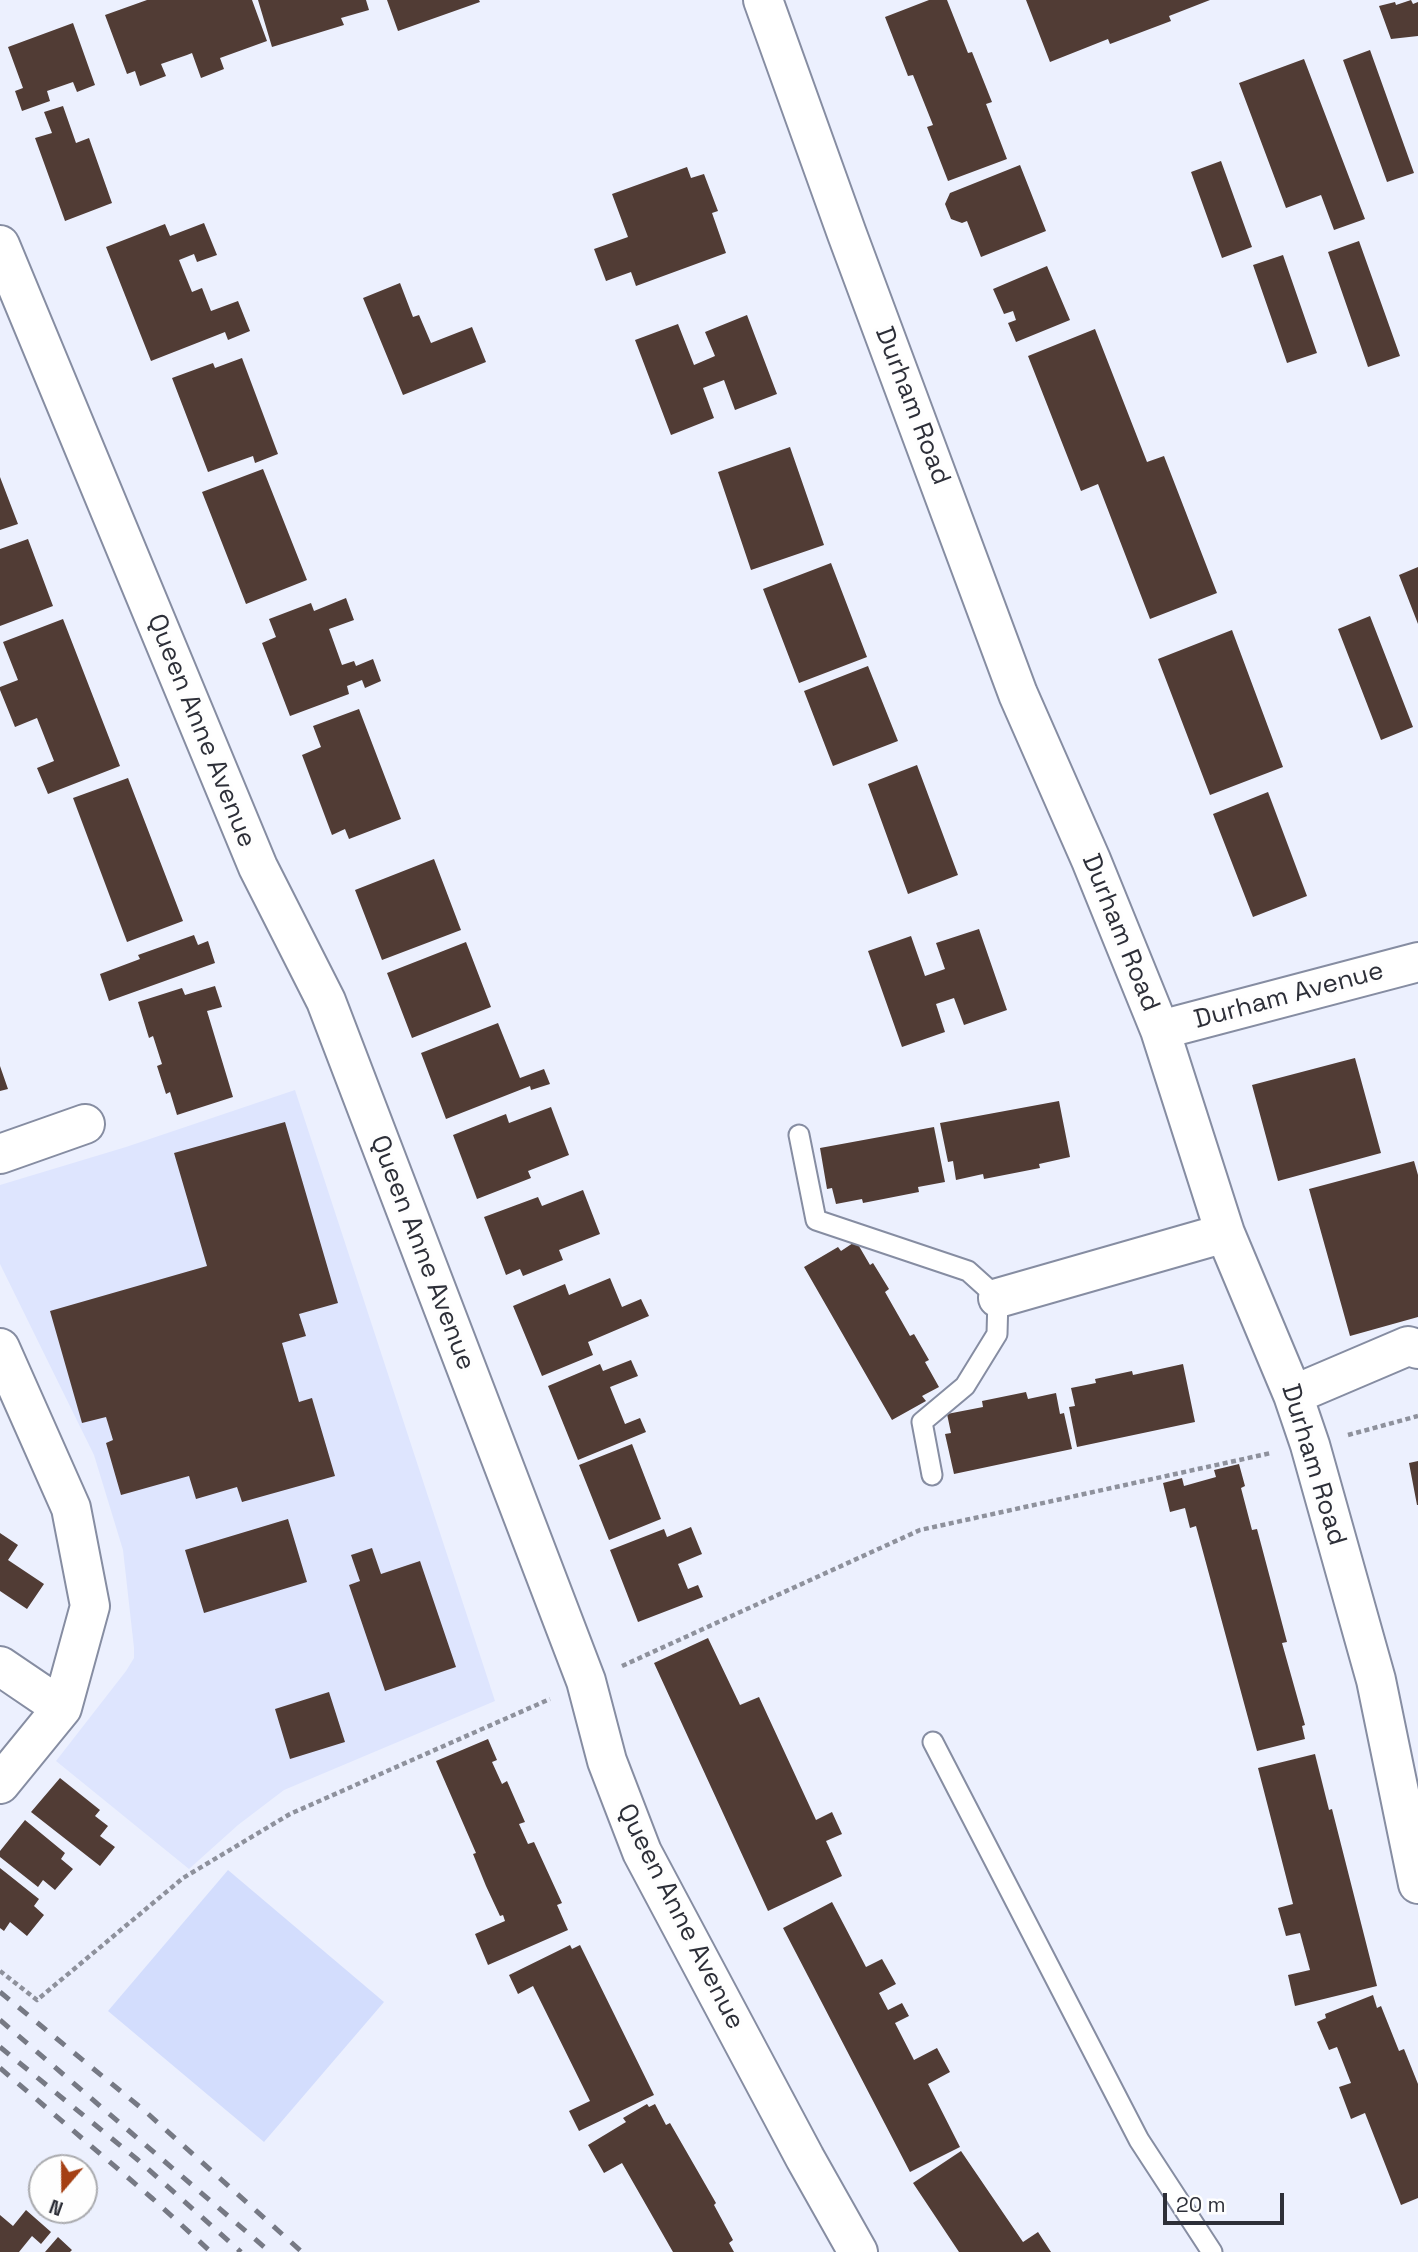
<!DOCTYPE html>
<style>
body{margin:0}
#map{position:relative;width:1418px;height:2252px;overflow:hidden;background:#ecf0fe;font-family:"Space Grotesk",sans-serif}
canvas{display:block}
.north{position:absolute;left:28px;top:2154px;width:70px;height:70px;box-sizing:border-box;background:#fefefe;border:2px solid #aaabaf;border-radius:50%;rotate:200deg;font-size:19px;font-weight:700;line-height:28px;text-align:center;color:#2d2f38}
.north::after{content:'';display:block;margin:auto;width:24px;height:32px;background:#a54014;clip-path:polygon(50% 0,100% 100%,50% 72%,0 100%)}
.scale{position:absolute;left:1163px;top:2193px;width:121px;height:32px;box-sizing:border-box;border:4px solid #2d2f38;border-top:0;padding-left:9px;font-size:21px;line-height:24px;white-space:nowrap;color:#2d2f38;-webkit-text-stroke:5px #fefefe;paint-order:stroke}
</style>
<div id="map">
<canvas width="1418" height="2252"></canvas>
<div class="north">N</div>
<div class="scale">20 m</div>
</div>
<script>
const g = document.querySelector('canvas').getContext('2d');
g.lineJoin = 'round';
function fillPath(path, color) { g.fillStyle = color; g.fill(path, 'evenodd'); }
const toPath = rows => new Path2D(rows.map(r => 'M' + r).join(''));
function strokePath(path, color, width, dash) { g.strokeStyle = color; g.lineWidth = width; g.lineCap = dash ? 'butt' : 'round'; g.setLineDash(dash || []); g.stroke(path); }
function write(font, color, halo, rows, align = 'center') {
  g.font = font + ' "Space Grotesk",sans-serif'; g.lineWidth = 7; g.setLineDash([]); g.textBaseline = 'middle'; g.strokeStyle = halo; g.fillStyle = color; for (const [text, x, y, turn = 0] of rows) {
    g.save(); g.translate(x, y); g.rotate((+turn || 0) * Math.PI / 180); g.textAlign = isNaN(turn) ? turn : align; if (halo) g.strokeText(text, 0, 0); g.fillText(text, 0, 0); g.restore();
  }
}
fillPath(toPath([
 [295,1090,495,1701,284,1790,238,1825,189,1869,56,1761,126,1671,134,1658,134,1648,123,1550,94,1455,0,1264,0,1185,126,1147]
]), '#dee5fe');
fillPath(toPath([
 [228,1870,384,2002,264,2142,108,2011]
]), '#d3ddfd');
fillPath(toPath([
 [147,0,252,0,267,41,220,58,224,69,201,78,192,53,187,55,161,64,166,76,140,86,135,71,127,74,105,15],
 [258,0,366,0,369,10,341,18,344,25,272,47],
 [387,0,479,0,480,2,398,31],
 [929,0,947,0,968,53,972,52,992,102,986,104,1007,159,948,181,927,127,933,125,913,75,908,76,885,17],
 [1026,0,1210,0,1169,16,1171,21,1110,44,1108,39,1050,62],
 [1411,0,1413,4,1418,2,1418,36,1391,39,1379,6,1395,2,1396,5],
 [73,23,95,85,77,92,73,82,47,91,50,101,22,111,15,91,23,88,8,47],
 [1370,50,1414,173,1387,182,1343,60],
 [1304,59,1365,219,1334,230,1321,195,1286,208,1239,83],
 [63,106,76,143,89,138,112,203,65,221,35,138,52,133,44,112],
 [1221,161,1252,247,1222,258,1191,172],
 [1020,165,1046,231,981,257,967,221,962,223,951,219,945,204,950,193],
 [687,167,691,178,704,174,718,211,712,213,726,253,636,286,631,272,606,281,594,249,628,237,612,194],
 [204,223,217,255,197,262,194,254,179,260,192,292,202,288,211,311,238,301,250,331,228,340,225,332,151,361,106,247,165,224,170,236],
 [1359,241,1400,356,1368,367,1328,252],
 [1283,255,1317,353,1287,363,1253,265],
 [1047,266,1070,320,1016,342,1008,323,1016,320,1013,311,1004,314,993,289],
 [400,283,413,317,419,315,431,343,472,327,486,362,403,395,363,298],
 [747,315,777,394,735,410,724,380,703,388,714,418,671,435,635,340,678,324,694,365,715,356,705,332],
 [1095,329,1147,462,1164,456,1217,593,1150,619,1098,484,1081,491,1028,356],
 [242,358,278,454,255,463,253,456,208,472,172,378,213,363,215,368],
 [790,447,824,545,751,570,718,472],
 [263,469,307,580,246,604,202,492],
 [0,477,18,524,0,530],
 [28,539,53,606,0,626,0,549],
 [831,563,867,657,799,683,763,589],
 [1418,567,1418,624,1399,575],
 [346,598,354,620,329,629,342,665,354,661,356,666,373,659,381,681,365,688,362,680,347,686,349,694,290,716,262,643,276,637,269,619,311,603,314,611],
 [1370,616,1413,727,1381,740,1338,629],
 [63,619,120,766,48,794,37,768,54,761,37,718,15,727,0,690,0,687,18,680,3,642],
 [1232,630,1283,767,1210,795,1158,659],
 [868,666,898,741,833,766,804,691],
 [359,709,401,819,349,839,345,829,332,835,302,755,321,747,313,726],
 [917,765,958,875,908,894,868,784],
 [128,778,183,921,127,942,73,798],
 [1268,792,1307,896,1253,917,1213,814],
 [434,859,461,930,382,960,355,890],
 [979,929,1007,1010,964,1025,954,998,936,1004,945,1032,902,1047,868,951,911,936,925,976,945,969,936,943],
 [194,935,198,945,208,941,215,963,109,1001,100,974,140,959,138,955],
 [466,942,491,1007,412,1038,387,973],
 [215,986,222,1007,207,1011,233,1097,177,1115,170,1092,166,1094,157,1066,162,1064,153,1036,149,1038,138,1002,182,988,185,995],
 [498,1023,520,1078,544,1069,550,1084,531,1090,530,1086,446,1119,421,1053],
 [1355,1058,1381,1153,1278,1181,1252,1085],
 [0,1066,8,1089,0,1091],
 [1059,1101,1070,1157,1039,1164,1040,1168,984,1179,983,1174,956,1180,953,1161,948,1162,940,1123],
 [551,1107,569,1155,528,1171,531,1178,477,1199,453,1135,506,1114,509,1123],
 [285,1122,338,1303,299,1314,306,1336,282,1343,299,1402,312,1398,335,1476,242,1502,237,1487,196,1499,189,1476,121,1495,106,1443,113,1440,106,1417,82,1423,50,1311,207,1266,174,1153],
 [934,1127,945,1182,918,1187,919,1192,863,1203,862,1199,836,1204,832,1188,827,1189,820,1148],
 [1414,1161,1418,1175,1418,1317,1350,1336,1309,1189],
 [583,1190,600,1234,559,1250,563,1260,523,1276,520,1269,506,1275,484,1217,538,1197,542,1206],
 [856,1241,870,1265,873,1263,889,1289,885,1292,910,1336,914,1334,929,1360,925,1362,939,1387,922,1396,926,1401,892,1420,804,1267,838,1247,841,1251],
 [610,1278,622,1307,641,1299,649,1316,588,1342,593,1355,542,1376,513,1306,565,1284,569,1295],
 [631,1360,638,1376,610,1387,625,1424,640,1418,646,1432,578,1460,548,1386,600,1364,603,1371],
 [1183,1364,1195,1422,1077,1447,1069,1407,1075,1406,1071,1388,1096,1383,1095,1379,1132,1371,1133,1375],
 [1026,1392,1028,1399,1056,1393,1060,1414,1064,1413,1072,1449,954,1474,945,1434,951,1433,947,1414,983,1407,982,1401],
 [632,1444,661,1519,609,1540,579,1465],
 [1418,1461,1418,1505,1417,1505,1409,1463],
 [1239,1464,1245,1486,1241,1488,1252,1530,1257,1529,1261,1544,1287,1642,1282,1643,1305,1725,1302,1726,1305,1739,1257,1751,1196,1526,1190,1528,1185,1508,1170,1512,1163,1483,1182,1478,1184,1486,1216,1477,1214,1470],
 [288,1519,307,1582,204,1613,185,1550],
 [691,1527,702,1554,678,1564,688,1589,698,1585,703,1597,638,1622,610,1550,664,1529,667,1537],
 [0,1533,18,1545,8,1560,44,1584,27,1609,0,1591],
 [372,1548,381,1574,420,1561,456,1667,385,1691,349,1585,360,1581,351,1555],
 [708,1638,740,1705,759,1697,816,1820,832,1812,842,1834,826,1841,842,1876,768,1911,654,1663],
 [329,1692,345,1742,290,1759,275,1709],
 [488,1739,497,1760,492,1762,502,1784,507,1781,525,1822,519,1824,528,1844,534,1842,562,1903,557,1905,568,1930,488,1965,475,1934,505,1921,503,1915,500,1916,486,1886,473,1854,476,1853,436,1761],
 [1315,1754,1329,1810,1332,1809,1377,1986,1295,2006,1288,1975,1310,1970,1300,1933,1286,1936,1278,1908,1293,1904,1258,1768],
 [60,1778,100,1810,95,1816,108,1826,100,1836,115,1847,100,1866,31,1812],
 [25,1820,65,1853,61,1859,73,1869,55,1890,43,1880,38,1887,0,1857,0,1851],
 [0,1868,39,1899,34,1906,44,1915,27,1936,10,1922,4,1931,0,1928],
 [832,1902,866,1967,882,1959,896,1984,879,1993,888,2010,902,2003,909,2016,895,2023,914,2060,937,2048,950,2072,928,2084,960,2147,910,2172,783,1928],
 [570,1945,572,1949,580,1945,654,2095,579,2131,569,2111,590,2101,533,1986,518,1994,509,1975],
 [1373,1995,1377,2008,1381,2006,1399,2051,1404,2049,1418,2084,1418,2198,1401,2205,1365,2113,1351,2119,1339,2087,1351,2083,1337,2047,1329,2050,1317,2022,1326,2018,1325,2014],
 [647,2104,649,2107,655,2104,666,2125,670,2123,716,2203,714,2205,733,2240,729,2243,734,2252,673,2252,622,2163,604,2173,588,2145,626,2122,623,2118],
 [961,2151,1023,2242,1038,2232,1051,2252,959,2252,913,2183],
 [26,2210,51,2232,41,2244,32,2236,19,2252,0,2252,0,2215,13,2226],
 [58,2237,72,2250,70,2252,45,2252]
]), '#513c35');
const lane = toPath([
 [799,1135,816,1220,968,1271,998,1298,997,1334,965,1386,922,1422,932,1475],
 [933,1742,1139,2140,1212,2252]
]);
const street = toPath([
 [763,0,847,234,1018,694,1091,860,1160,1030,1225,1233,1293,1395,1310,1445,1376,1680,1418,1884],
 [1160,1030,1418,962],
 [0,1154,85,1124],
 [998,1298,1225,1233],
 [0,1348,71,1508,90,1606,62,1708,0,1784],
 [1293,1395,1408,1346,1418,1349],
 [0,1666,62,1708]
]);
const secondary = toPath([
 [0,245,258,867,326,1001,586,1681,607,1761,642,1852,805,2158,858,2252]
]);
strokePath(lane, '#868da2', 23);
strokePath(street, '#868da2', 42);
strokePath(secondary, '#868da2', 42);
strokePath(toPath([
 [1348,1435,1418,1416],
 [622,1666,920,1530,1271,1453],
 [0,1971,37,2000,183,1878,290,1814,550,1699]
]), '#8e919c', 4.5, [5, 3.5]);
strokePath(lane, '#fff', 19);
strokePath(street, '#fff', 38);
strokePath(secondary, '#fff', 38);
strokePath(toPath([
 [0,1992,146,2112,302,2252],
 [0,2020,270,2252],
 [0,2047,138,2160,241,2252],
 [0,2068,153,2199,211,2252]
]), '#767984', 5, [12, 12]);
write('26px', '#2d2f38', '#fefefe', [
 ["Durham Road",912,406,69],
 ["Queen Anne Avenue",201,731,68],
 ["Durham Road",1120,933,68],
 ["Durham Avenue",1289,996,-15],
 ["Queen Anne Avenue",422,1253,69],
 ["Durham Road",1313,1465,73],
 ["Queen Anne Avenue",680,1917,63]
]);
</script>
